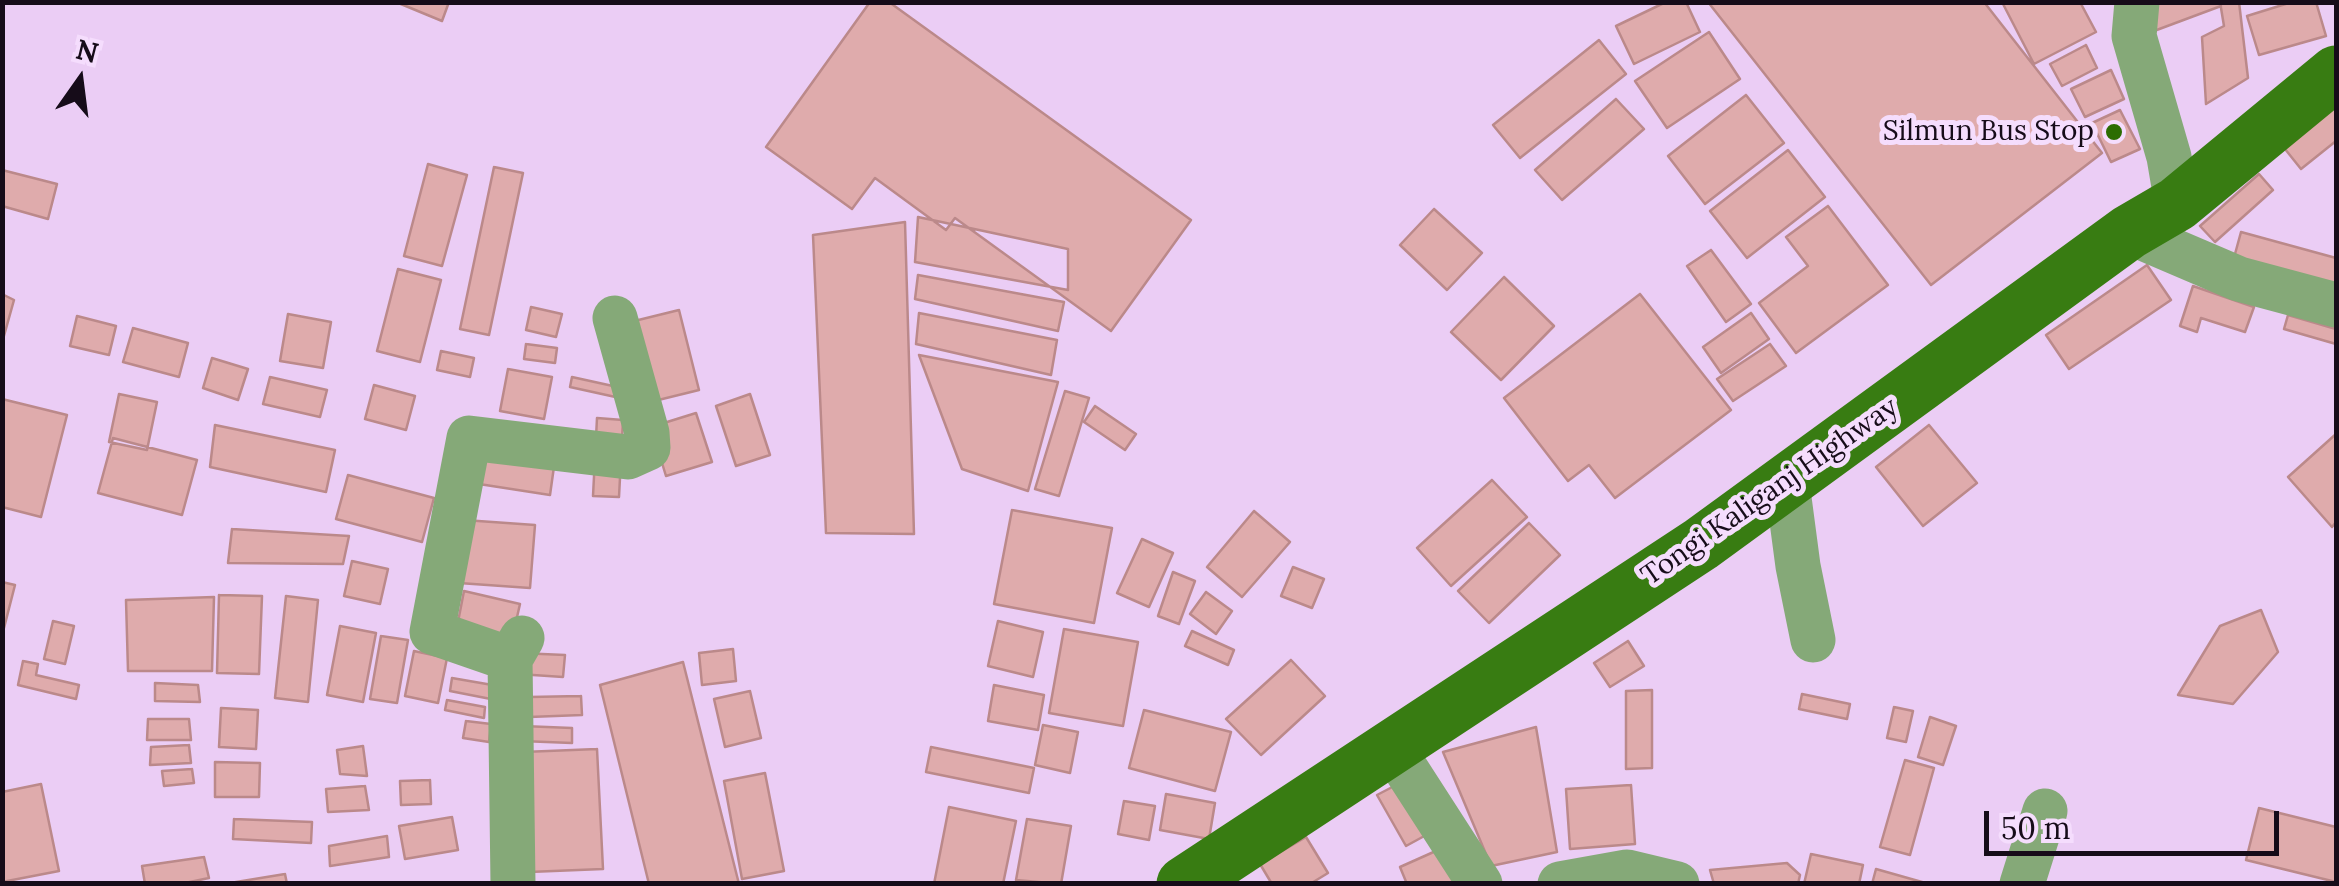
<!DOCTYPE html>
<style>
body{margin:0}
#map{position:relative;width:2339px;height:886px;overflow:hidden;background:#ebcdf5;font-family:Lora,serif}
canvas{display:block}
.frame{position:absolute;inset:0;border:5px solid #160c19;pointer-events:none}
.north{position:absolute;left:30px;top:30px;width:100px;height:100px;-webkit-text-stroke:8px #f5ddfd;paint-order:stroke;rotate:14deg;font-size:28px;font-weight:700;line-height:40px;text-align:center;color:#160c19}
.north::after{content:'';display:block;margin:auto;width:35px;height:45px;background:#160c19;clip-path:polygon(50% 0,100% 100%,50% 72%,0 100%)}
.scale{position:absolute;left:1984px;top:811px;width:295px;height:45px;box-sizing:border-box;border:5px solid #160c19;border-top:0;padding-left:12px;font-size:30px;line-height:35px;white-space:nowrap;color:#160c19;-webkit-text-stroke:8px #f5ddfd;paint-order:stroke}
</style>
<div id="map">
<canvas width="2339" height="886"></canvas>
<div class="frame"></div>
<div class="north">N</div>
<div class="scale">50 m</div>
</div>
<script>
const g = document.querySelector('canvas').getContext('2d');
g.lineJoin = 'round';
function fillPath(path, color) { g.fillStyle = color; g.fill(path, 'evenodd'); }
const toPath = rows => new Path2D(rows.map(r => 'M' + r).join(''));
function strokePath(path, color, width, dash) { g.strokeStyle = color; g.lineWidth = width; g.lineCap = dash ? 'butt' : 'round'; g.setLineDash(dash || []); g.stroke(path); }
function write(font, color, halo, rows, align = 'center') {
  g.font = font + ' Lora,serif'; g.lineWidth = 10; g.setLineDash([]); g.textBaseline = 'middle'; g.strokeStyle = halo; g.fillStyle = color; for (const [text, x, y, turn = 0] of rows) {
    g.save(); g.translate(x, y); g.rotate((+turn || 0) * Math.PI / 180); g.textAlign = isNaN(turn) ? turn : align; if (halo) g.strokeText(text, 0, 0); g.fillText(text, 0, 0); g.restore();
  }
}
const building = toPath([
 [396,2,449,2,442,21,396,2],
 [870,2,889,2,1191,220,1111,331,955,218,946,230,875,178,852,209,766,147,870,2],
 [1666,2,1686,2,1700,32,1634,64,1616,26,1666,2],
 [1708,2,1984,2,2102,153,1931,285,1708,2],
 [2002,2,2080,2,2096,32,2034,64,2002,2],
 [2143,2,2219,2,2221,6,2154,31,2143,2],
 [2220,2,2239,2,2248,78,2206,104,2202,37,2224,26,2220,2],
 [2292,2,2316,2,2326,36,2259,55,2247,16,2292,2],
 [1709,32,1740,79,1667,128,1635,81,1709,32],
 [1599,40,1626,74,1520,158,1493,125,1599,40],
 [2086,45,2097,68,2062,86,2050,64,2086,45],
 [2111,70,2124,99,2085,117,2071,89,2111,70],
 [1746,95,1784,143,1705,204,1668,156,1746,95],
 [1616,99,1644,129,1562,200,1535,170,1616,99],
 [2336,101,2336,141,2301,169,2281,144,2336,101],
 [2120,110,2140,149,2111,162,2092,123,2120,110],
 [1788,150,1825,197,1747,258,1710,211,1788,150],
 [428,164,467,175,442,266,404,256,428,164],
 [494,167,523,173,489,335,460,329,494,167],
 [2,170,57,184,48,219,2,206,2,170],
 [2259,174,2273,190,2215,242,2200,226,2259,174],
 [1828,206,1888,285,1796,353,1759,303,1808,266,1786,237,1828,206],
 [1434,209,1482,253,1447,290,1400,245,1434,209],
 [918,217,1068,249,1068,290,915,262,918,217],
 [905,222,914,534,826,533,813,235,905,222],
 [2241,232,2336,258,2336,292,2232,265,2241,232],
 [1711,250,1751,304,1726,322,1687,266,1711,250],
 [2147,265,2171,300,2069,369,2046,335,2147,265],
 [398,269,441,280,420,362,377,351,398,269],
 [918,275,1064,302,1058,331,915,299,918,275],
 [1504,277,1554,326,1501,380,1451,332,1504,277],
 [2193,286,2254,307,2245,332,2201,318,2197,332,2180,326,2193,286],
 [2,294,14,300,2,343,2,294],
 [1640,294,1731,410,1615,498,1589,465,1568,481,1504,398,1640,294],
 [531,307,562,314,556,337,526,330,531,307],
 [679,310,699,390,638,405,618,325,679,310],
 [919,313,1057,340,1051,375,916,344,919,313],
 [1751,313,1769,339,1721,373,1703,347,1751,313],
 [288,314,331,322,323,368,280,361,288,314],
 [2288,315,2336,329,2336,344,2284,329,2288,315],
 [77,316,116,326,109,355,70,346,77,316],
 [133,328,188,343,179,377,123,362,133,328],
 [526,344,557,348,555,363,524,359,526,344],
 [1770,344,1786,366,1733,401,1717,379,1770,344],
 [441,351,474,358,470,377,437,370,441,351],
 [919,355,1058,382,1028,491,962,469,919,355],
 [212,358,248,369,238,400,203,388,212,358],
 [508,369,552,377,544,419,500,411,508,369],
 [270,377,327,390,320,417,263,404,270,377],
 [572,377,622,388,620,398,570,387,572,377],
 [374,385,415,396,406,430,365,419,374,385],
 [1065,391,1089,398,1059,496,1035,489,1065,391],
 [119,394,157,402,147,450,109,442,119,394],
 [750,394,770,455,736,466,716,406,750,394],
 [2,399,67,415,41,517,2,507,2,399],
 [1095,406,1136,434,1125,450,1084,422,1095,406],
 [696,413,712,462,666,476,651,427,696,413],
 [597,418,623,420,619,497,593,496,597,418],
 [488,421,559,431,550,495,479,484,488,421],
 [215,425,335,450,326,492,210,467,215,425],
 [1929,425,1977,483,1923,526,1876,467,1929,425],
 [2336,434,2336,522,2332,527,2288,477,2336,434],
 [113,438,197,460,182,515,98,493,113,438],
 [348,475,434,498,422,542,336,519,348,475],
 [1492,480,1527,517,1451,586,1417,548,1492,480],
 [1012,510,1112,528,1094,623,994,604,1012,510],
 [1254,511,1290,542,1242,597,1207,567,1254,511],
 [464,520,535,525,530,588,459,583,464,520],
 [1529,523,1560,555,1489,623,1458,591,1529,523],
 [232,529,349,536,343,564,228,563,232,529],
 [1142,539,1173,553,1149,607,1117,593,1142,539],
 [352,561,388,569,380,604,344,596,352,561],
 [1293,567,1324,579,1312,608,1281,596,1293,567],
 [1173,572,1195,581,1179,624,1158,616,1173,572],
 [2,582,15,585,4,628,2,627,2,582],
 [464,591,520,604,512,639,457,627,464,591],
 [1206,592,1232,611,1216,634,1190,614,1206,592],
 [219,595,262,596,259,674,217,673,219,595],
 [286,596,318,600,308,702,275,698,286,596],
 [214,597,212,671,128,671,126,600,214,597],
 [2261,610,2278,652,2233,704,2178,695,2220,626,2261,610],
 [53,621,74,626,65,664,44,659,53,621],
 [998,621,1043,632,1033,677,988,666,998,621],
 [340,626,376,633,363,702,327,695,340,626],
 [1064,629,1138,642,1123,726,1049,713,1064,629],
 [1192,631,1234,650,1228,665,1185,646,1192,631],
 [381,636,408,640,397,703,370,699,381,636],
 [1628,641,1644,666,1610,687,1594,663,1628,641],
 [733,649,736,681,702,685,699,653,733,649],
 [414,651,447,658,438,703,405,696,414,651],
 [519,653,565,655,563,677,518,674,519,653],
 [1291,660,1325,696,1261,755,1226,719,1291,660],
 [23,661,38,664,36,675,79,685,76,699,18,685,23,661],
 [683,662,739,884,649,884,600,685,683,662],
 [452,678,504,687,501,701,450,691,452,678],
 [155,683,198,685,200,702,155,701,155,683],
 [994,685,1044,695,1038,730,988,721,994,685],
 [1652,690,1652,768,1626,769,1626,691,1652,690],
 [750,691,761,738,725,747,714,699,750,691],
 [1802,694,1850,704,1847,719,1799,709,1802,694],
 [581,696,582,715,529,717,529,697,581,696],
 [447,700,485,707,484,718,445,710,447,700],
 [1894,707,1913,711,1906,742,1887,738,1894,707],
 [221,708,258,710,256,749,219,747,221,708],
 [1144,710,1231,732,1215,791,1129,768,1144,710],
 [1930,717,1956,726,1943,765,1918,757,1930,717],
 [148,719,189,719,191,740,147,740,148,719],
 [466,721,491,724,489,742,463,738,466,721],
 [1043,725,1078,732,1070,773,1035,765,1043,725],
 [522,726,572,728,572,743,521,741,522,726],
 [1536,727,1557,852,1491,866,1443,752,1536,727],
 [189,745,191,763,150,765,151,747,189,745],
 [363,746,367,776,340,774,337,750,363,746],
 [931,747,1034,768,1029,793,926,772,931,747],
 [597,749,603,869,529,872,523,752,597,749],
 [1905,760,1934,768,1910,855,1880,847,1905,760],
 [215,762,260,763,259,797,215,797,215,762],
 [192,769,194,783,164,786,162,771,192,769],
 [765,773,784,871,742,879,724,781,765,773],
 [430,780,431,804,401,805,400,781,430,780],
 [1400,783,1428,834,1406,846,1377,795,1400,783],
 [41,784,59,871,2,882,2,792,41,784],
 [1631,785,1635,844,1570,849,1566,789,1631,785],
 [365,786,369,810,328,812,326,789,365,786],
 [1166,794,1215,803,1209,839,1160,830,1166,794],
 [1124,801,1155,806,1149,840,1118,834,1124,801],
 [949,807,1016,821,1003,884,934,884,949,807],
 [2259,808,2336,827,2336,882,2246,860,2259,808],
 [452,817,458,850,405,859,399,826,452,817],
 [234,819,312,822,311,843,233,839,234,819],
 [1027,819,1071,826,1061,884,1016,880,1027,819],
 [387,836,389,857,330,866,329,846,387,836],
 [1306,837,1328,873,1310,884,1272,884,1260,864,1306,837],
 [1447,846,1464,884,1407,884,1400,867,1447,846],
 [1811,854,1863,865,1859,884,1804,884,1811,854],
 [204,857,209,878,180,884,145,884,142,866,204,857],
 [1787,863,1800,875,1798,884,1714,884,1710,870,1787,863],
 [1876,869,1929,884,1872,884,1876,869],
 [285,874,287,884,230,883,285,874]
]);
fillPath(building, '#dfabac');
strokePath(building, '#bb898a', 2.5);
strokePath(toPath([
 [2137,2,2134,36,2169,157,2177,204],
 [2129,232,2239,279,2336,305],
 [1787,483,1798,566,1813,640],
 [510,659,432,632,469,438,628,457,648,448,647,433,615,318],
 [1391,746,1480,884],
 [513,884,510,659,522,638],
 [1560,884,1627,872,1677,884],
 [2022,884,2045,811]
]), '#85a978', 45);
strokePath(toPath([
 [1184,884,1701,544,2129,232,2177,204,2336,73]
]), '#387c12', 55);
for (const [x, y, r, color] of [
 [2114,132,10,"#2c6d02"]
]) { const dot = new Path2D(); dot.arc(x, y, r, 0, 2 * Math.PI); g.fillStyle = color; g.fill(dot); strokePath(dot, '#f5ddfd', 4); }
write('28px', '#160c19', '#f5ddfd', [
 ["Silmun Bus Stop",2094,132]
], 'right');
write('28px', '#160c19', '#f5ddfd', [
 ["Tongi Kaliganj Highway",1770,492,-35]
]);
</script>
